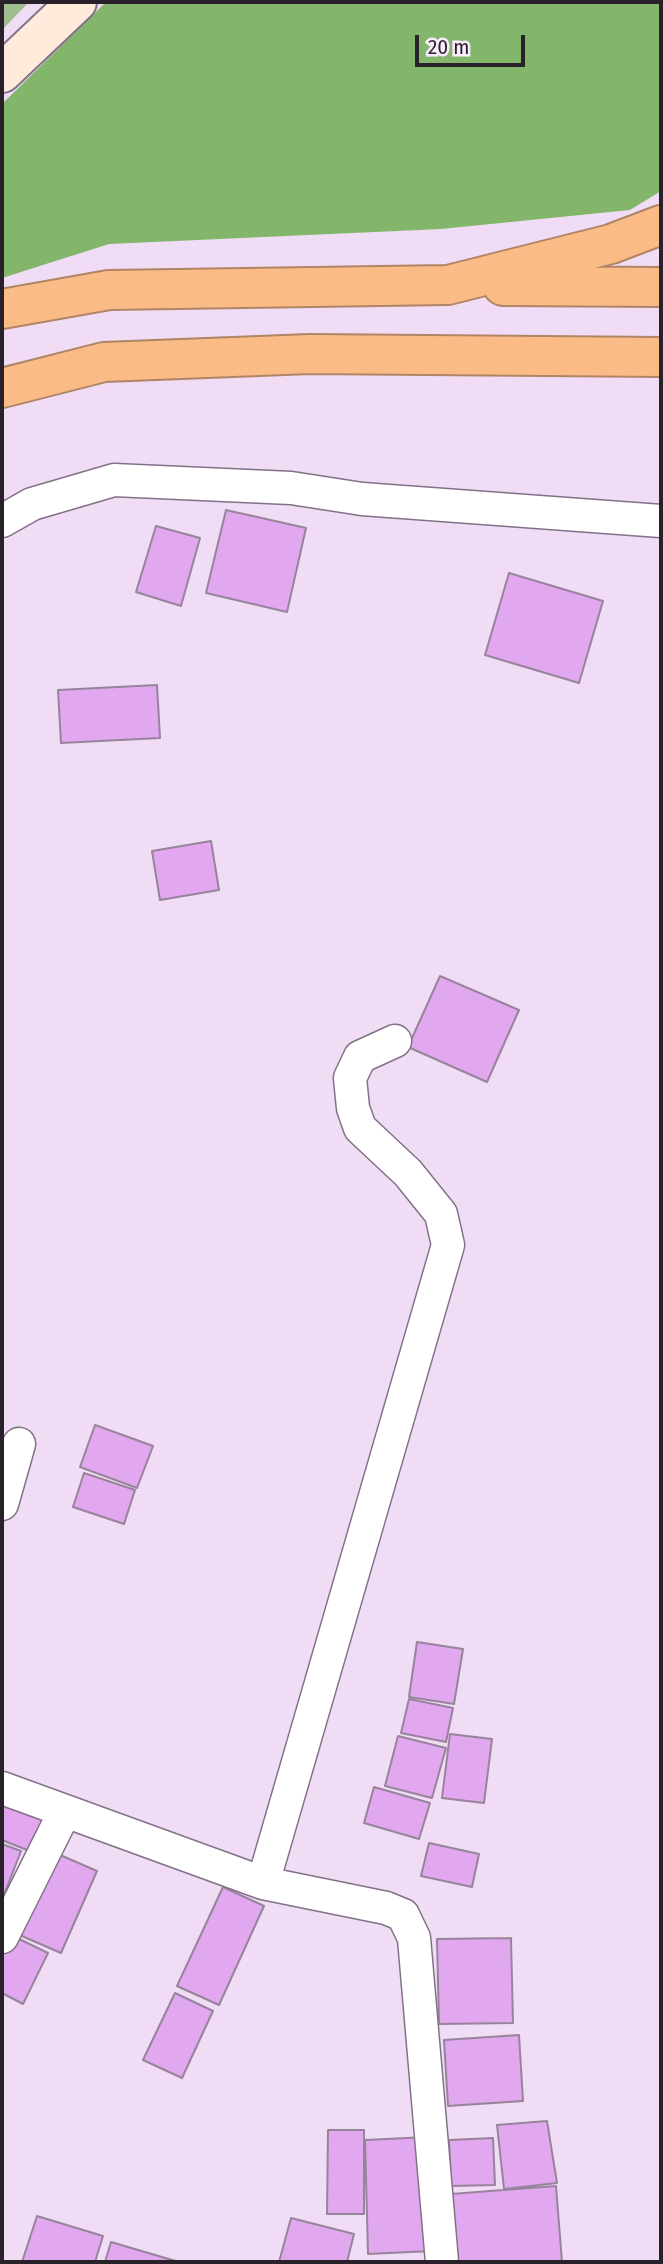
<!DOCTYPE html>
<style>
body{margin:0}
#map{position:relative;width:663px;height:2264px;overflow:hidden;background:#f0dcf5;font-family:"Fira Sans Condensed",sans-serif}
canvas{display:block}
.frame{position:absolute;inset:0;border:4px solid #28212a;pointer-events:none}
.scale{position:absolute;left:415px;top:35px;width:110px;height:32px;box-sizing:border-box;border:4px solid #28212a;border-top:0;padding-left:9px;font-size:21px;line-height:24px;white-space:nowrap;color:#28212a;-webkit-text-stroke:5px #fbebff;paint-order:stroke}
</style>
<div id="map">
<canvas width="663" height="2264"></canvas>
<div class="frame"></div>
<div class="scale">20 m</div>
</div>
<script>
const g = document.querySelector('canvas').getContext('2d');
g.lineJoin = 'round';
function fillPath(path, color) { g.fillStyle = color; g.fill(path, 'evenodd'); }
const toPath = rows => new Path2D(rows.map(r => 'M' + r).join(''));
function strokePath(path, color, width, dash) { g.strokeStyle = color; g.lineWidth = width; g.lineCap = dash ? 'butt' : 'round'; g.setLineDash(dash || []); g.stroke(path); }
fillPath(toPath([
 [2,2,29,2,2,30]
]), '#9fbe90');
fillPath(toPath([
 [106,2,661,2,661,191,630,210,441,229,109,244,2,278,2,104]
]), '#83b66b');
const building = toPath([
 [226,510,306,528,287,612,206,593,226,510],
 [156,526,200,538,181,606,136,592,156,526],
 [509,573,603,601,579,683,485,655,509,573],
 [157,685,160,738,61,743,58,690,157,685],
 [211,841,219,890,160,900,152,851,211,841],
 [440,976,519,1010,487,1082,408,1047,440,976],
 [95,1425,153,1446,137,1488,80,1467,95,1425],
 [84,1473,135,1490,124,1524,73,1507,84,1473],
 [417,1642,463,1649,454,1704,409,1697,417,1642],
 [409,1699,453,1708,446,1742,401,1733,409,1699],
 [450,1734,492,1739,484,1803,442,1798,450,1734],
 [398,1736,446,1748,432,1798,385,1786,398,1736],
 [374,1787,430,1803,419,1839,364,1823,374,1787],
 [2,1793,54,1815,37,1854,2,1840,2,1793],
 [429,1843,479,1854,472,1887,421,1876,429,1843],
 [2,1844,21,1851,2,1900,2,1844],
 [51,1851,97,1871,61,1953,15,1933,51,1851],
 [223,1887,264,1906,219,2005,177,1986,223,1887],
 [11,1935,48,1953,23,2004,2,1993,2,1954,11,1935],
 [511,1938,513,2023,439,2024,437,1939,511,1938],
 [175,1993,213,2011,182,2078,143,2060,175,1993],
 [519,2035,523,2101,448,2106,444,2040,519,2035],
 [547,2121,557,2183,504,2189,497,2125,547,2121],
 [328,2130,364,2130,364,2214,327,2214,328,2130],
 [428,2137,432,2251,368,2254,365,2140,428,2137],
 [493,2138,495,2185,451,2186,449,2140,493,2138],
 [556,2186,562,2262,456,2262,451,2194,556,2186],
 [37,2216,103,2236,95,2262,22,2262,37,2216],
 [291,2218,354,2234,347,2262,279,2262,291,2218],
 [111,2242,179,2262,105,2262,111,2242]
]);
fillPath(building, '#e1a7ef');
strokePath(building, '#97849b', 2);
const minor = toPath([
 [2,521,32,504,114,480,291,488,362,499,661,521],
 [2,1504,19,1444],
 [2,1788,263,1883,386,1908,403,1915,414,1938,442,2262],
 [263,1883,448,1245,441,1214,408,1173,360,1128,353,1108,350,1078,360,1057,395,1041],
 [2,1937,65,1811]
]);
const secondary = toPath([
 [2,73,77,2]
]);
const motorway = toPath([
 [503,286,661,287],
 [2,309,109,290,448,285,611,244,661,225],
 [2,388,104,362,310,354,661,357]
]);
strokePath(minor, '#827187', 35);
strokePath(secondary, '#827187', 42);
strokePath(motorway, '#b08566', 42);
strokePath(minor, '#fff', 32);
strokePath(secondary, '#feebdb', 38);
strokePath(motorway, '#fabb87', 38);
</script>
